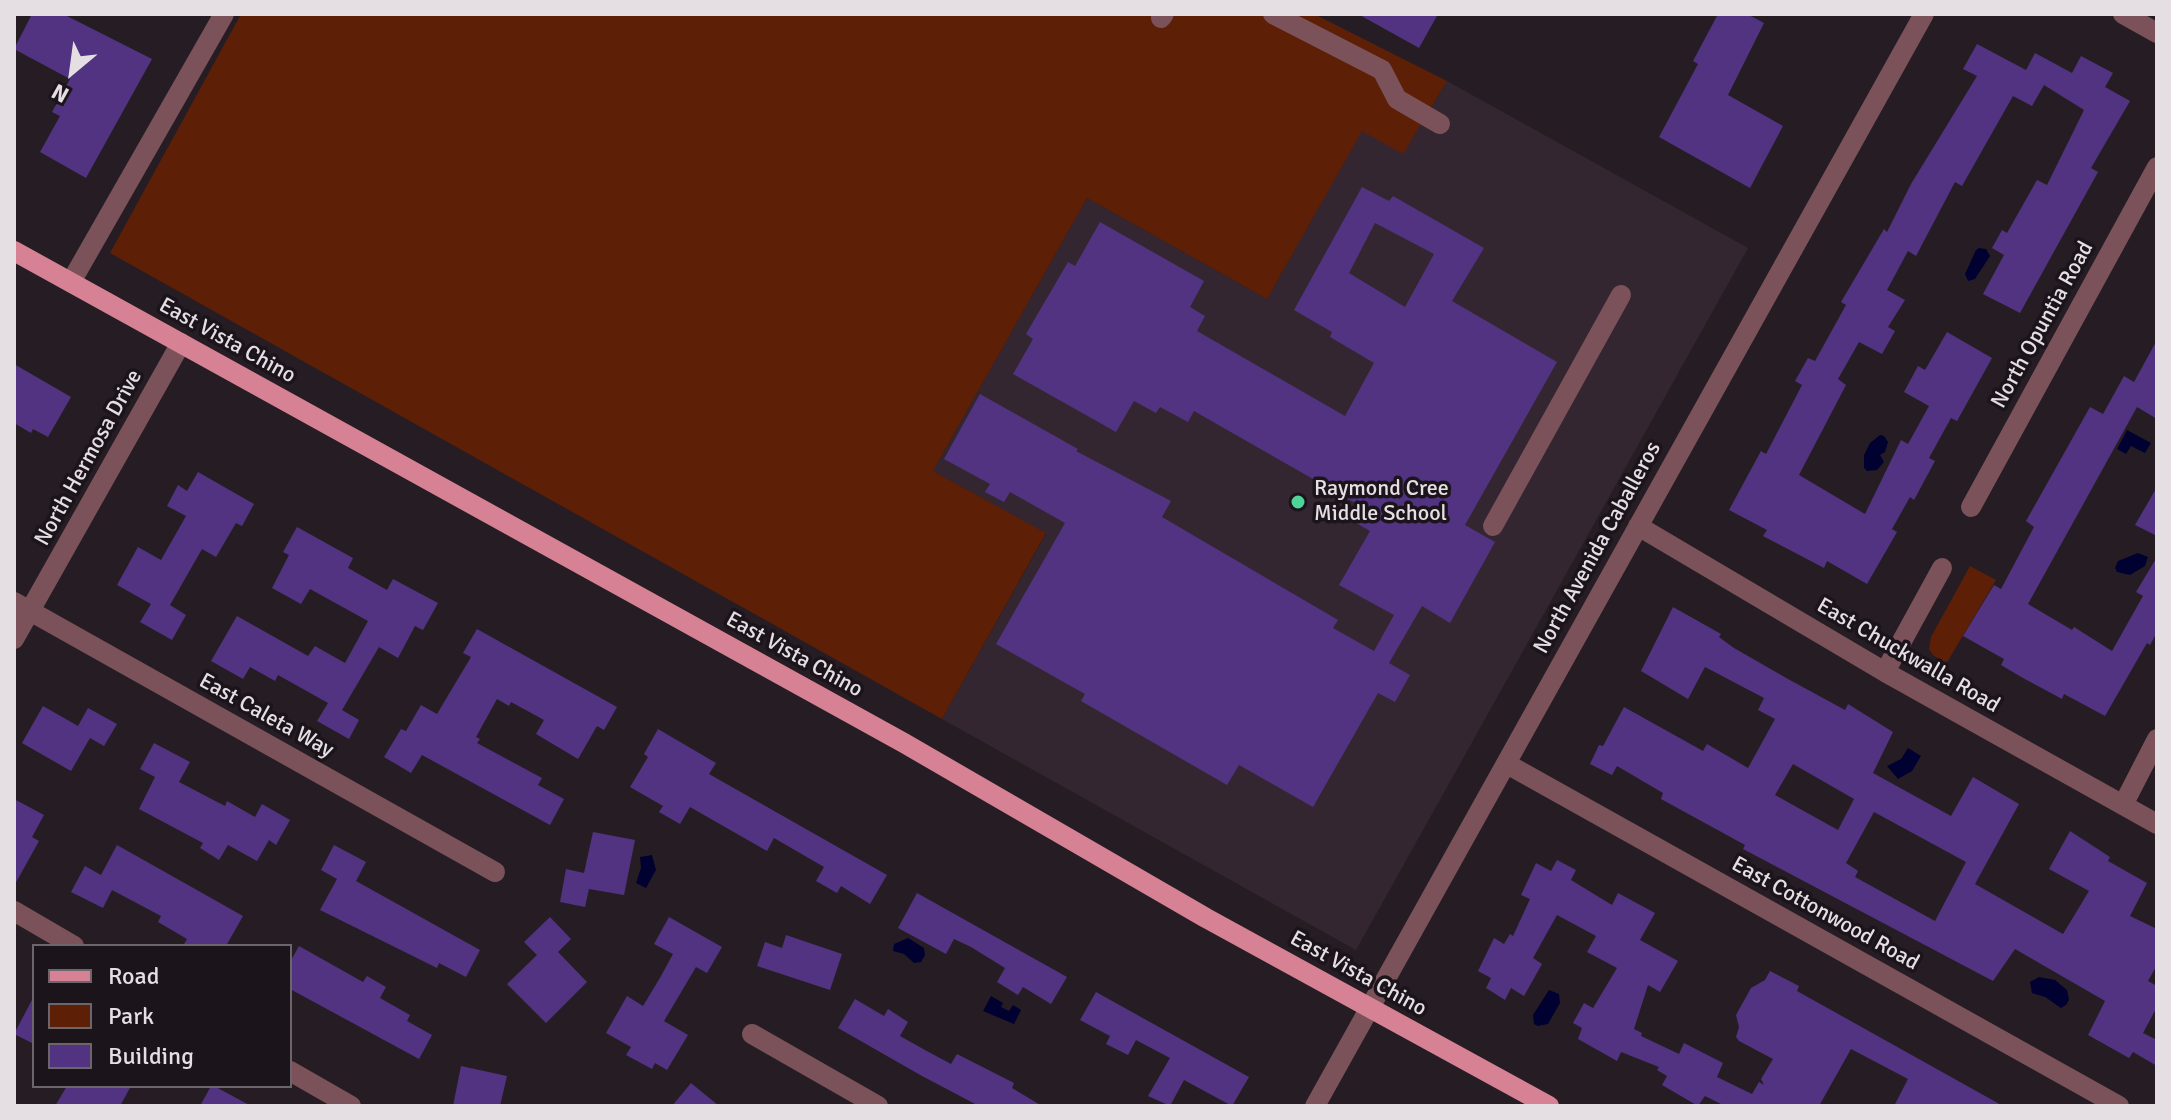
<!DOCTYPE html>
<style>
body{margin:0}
#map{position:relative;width:2171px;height:1120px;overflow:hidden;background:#261d24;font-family:Signika,sans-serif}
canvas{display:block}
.frame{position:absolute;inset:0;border:16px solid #e5dfe4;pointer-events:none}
.legend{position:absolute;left:32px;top:944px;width:260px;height:144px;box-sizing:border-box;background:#1c141b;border:2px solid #6c656b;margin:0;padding:10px 14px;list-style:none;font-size:24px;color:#e5dfe4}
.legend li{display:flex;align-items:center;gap:16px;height:40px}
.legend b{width:40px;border:2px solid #6c656b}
.north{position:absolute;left:32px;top:32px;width:80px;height:80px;-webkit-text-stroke:6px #1c141b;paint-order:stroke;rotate:209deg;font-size:22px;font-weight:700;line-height:32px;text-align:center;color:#e5dfe4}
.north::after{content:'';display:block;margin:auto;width:28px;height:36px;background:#e5dfe4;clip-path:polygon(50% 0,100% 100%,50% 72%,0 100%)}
</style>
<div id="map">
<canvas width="2171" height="1120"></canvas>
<div class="frame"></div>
<ul class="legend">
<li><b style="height:10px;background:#d78294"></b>Road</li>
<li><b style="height:22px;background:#5d1f05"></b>Park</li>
<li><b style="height:22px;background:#513381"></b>Building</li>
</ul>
<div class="north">N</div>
</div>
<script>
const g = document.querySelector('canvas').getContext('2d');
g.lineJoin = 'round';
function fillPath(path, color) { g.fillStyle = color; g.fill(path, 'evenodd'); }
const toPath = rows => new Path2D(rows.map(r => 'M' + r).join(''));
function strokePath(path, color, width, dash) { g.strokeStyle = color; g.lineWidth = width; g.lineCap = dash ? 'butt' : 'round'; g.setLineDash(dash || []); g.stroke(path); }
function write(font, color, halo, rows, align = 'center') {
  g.font = font + ' Signika,sans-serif'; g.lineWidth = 7; g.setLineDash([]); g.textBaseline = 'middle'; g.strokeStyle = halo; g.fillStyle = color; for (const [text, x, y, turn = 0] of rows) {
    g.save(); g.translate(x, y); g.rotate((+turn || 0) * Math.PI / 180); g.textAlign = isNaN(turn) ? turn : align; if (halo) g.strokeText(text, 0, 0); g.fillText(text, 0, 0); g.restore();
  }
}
fillPath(toPath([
 [1447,81,1748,248,1356,950,942,719,1046,534,933,471,1087,198,1267,299,1362,130,1403,153]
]), '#342631');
fillPath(toPath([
 [241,14,1314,14,1447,81,1403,154,1362,131,1267,299,1087,198,933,471,1046,533,942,719,110,253],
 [1970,566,1996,580,1946,664,1933,655,1929,649,1931,637]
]), '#5d1f05');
fillPath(toPath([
 [1979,248,1986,249,1990,256,1975,279,1968,281,1965,274,1976,250],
 [2127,430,2151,443,2145,453,2131,446,2126,454,2117,449],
 [1880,435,1884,436,1888,442,1885,452,1880,455,1884,462,1877,470,1867,471,1864,468,1864,455,1870,443],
 [2138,553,2148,557,2145,566,2130,575,2117,572,2115,568,2118,561],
 [1908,748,1921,756,1912,771,1898,779,1887,766,1901,759],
 [652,855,656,870,646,888,636,883,641,868,640,857],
 [908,938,924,948,925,955,921,962,914,963,904,954,893,951,894,944],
 [2039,977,2055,980,2067,990,2069,1000,2066,1005,2061,1008,2045,997,2032,993,2030,982],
 [1549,990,1559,994,1560,1003,1548,1024,1538,1026,1534,1024,1533,1015],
 [991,996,1003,1003,1001,1007,1009,1011,1013,1005,1021,1010,1014,1024,983,1011]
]), '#000031');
fillPath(toPath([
 [32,14,63,14,152,59,86,178,40,152,60,116,52,112,70,79,14,49],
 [1358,14,1438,14,1419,48],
 [1718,14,1747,14,1764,23,1728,95,1783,126,1750,188,1659,137,1698,64,1693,61],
 [1977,44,2026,70,2035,53,2072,73,2081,56,2113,73,2105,87,2130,101,2091,168,2098,172,2020,313,1983,294,2004,255,1992,248,2002,230,2007,233,2037,180,2047,185,2084,110,2044,85,2032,106,2013,96,1962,186,1955,182,1916,256,1908,251,1887,290,1905,300,1888,327,1895,331,1882,354,1859,342,1838,379,1846,385,1799,475,1865,514,1901,440,1908,444,1929,406,1904,392,1918,366,1925,370,1947,332,1992,358,1957,421,1951,418,1929,458,1935,461,1914,500,1910,497,1892,529,1897,532,1867,584,1827,561,1824,568,1763,536,1767,530,1729,510,1761,451,1766,454,1802,385,1795,381,1808,358,1815,361,1846,305,1841,302,1884,229,1887,232,1911,184,1977,76,1963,69],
 [1362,187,1389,201,1393,196,1484,248,1452,301,1557,362,1465,525,1495,542,1450,623,1422,606,1389,663,1410,675,1395,702,1378,693,1313,807,1239,765,1227,785,1081,701,1085,694,996,644,1065,523,1010,492,1004,502,985,492,990,484,944,459,980,394,1078,449,1076,451,1171,501,1162,517,1338,620,1333,628,1374,651,1394,615,1339,585,1370,531,1346,517,1355,503,1194,411,1188,422,1160,407,1156,413,1134,401,1116,432,1013,374,1033,339,1026,334,1068,262,1075,266,1100,222,1204,281,1190,307,1205,316,1197,331,1345,416,1374,363,1330,337,1332,332,1294,310],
 [1375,223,1434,254,1405,307,1349,273],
 [2157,340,2157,419,2137,407,2028,604,2072,630,2074,627,2112,651,2143,596,2136,592,2157,557,2157,632,2150,645,2147,643,2105,716,2064,694,2062,699,2023,678,2001,665,2004,659,1963,636,1994,585,2001,589,2034,527,2026,521,2090,407,2103,414,2124,376,2134,382],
 [14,364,71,397,48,437,33,429,31,433,14,423],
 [198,472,254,504,242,526,236,523,216,557,202,549,170,605,186,615,172,640,140,622,151,604,117,585,138,547,161,560,186,516,167,506,178,485,187,491],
 [2157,487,2157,536,2135,525],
 [297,527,353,558,348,568,387,590,393,579,438,603,423,630,415,626,398,658,379,647,342,710,359,720,349,739,317,721,328,703,278,675,275,681,250,667,243,679,211,661,237,616,308,656,315,646,345,663,368,621,310,589,301,604,272,588,289,555,283,552],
 [1673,607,1721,634,1719,637,1734,648,1788,679,1845,710,1848,704,1893,732,1873,773,1951,816,1973,777,2019,804,1975,884,2063,934,2089,891,2049,869,2070,831,2110,857,2108,861,2147,883,2130,916,2157,929,2157,965,2148,981,2157,986,2157,1007,2143,1033,2157,1040,2157,1066,2133,1052,2129,1058,2088,1035,2105,1001,2015,949,1993,981,1743,849,1745,845,1661,799,1663,793,1617,766,1612,775,1590,764,1599,745,1603,746,1624,707,1703,751,1707,744,1748,768,1775,719,1758,710,1764,698,1705,667,1688,699,1641,671],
 [1793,764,1854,799,1838,830,1775,795],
 [1874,812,1966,862,1935,921,1855,877,1858,871,1846,863],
 [477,629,617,707,604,730,597,726,578,759,536,734,544,720,511,702,509,706,497,699,476,737,480,739,477,743,542,778,538,785,564,799,550,825,422,755,411,773,384,757,401,729,406,731,421,705,437,714,471,657,463,653],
 [43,706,78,726,88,708,117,724,104,746,90,738,71,771,22,743],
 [658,729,716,763,709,774,887,875,870,904,841,886,837,893,816,881,824,867,774,838,767,851,690,807,680,824,659,812,663,806,630,787,648,757,644,754],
 [154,743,190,762,179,782,225,806,227,801,255,817,262,804,290,820,276,845,269,840,257,861,228,845,219,860,200,848,203,843,139,809,155,777,140,769],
 [14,799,44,815,32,837,39,841,14,886],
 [593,832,635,840,624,895,589,889,585,907,560,902,566,869,584,873],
 [117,845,243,916,226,946,183,946,187,939,158,922,161,916,112,890,103,908,71,892,85,866,101,875],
 [334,845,366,862,356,881,480,950,466,977,439,963,437,968,320,910,337,879,321,870],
 [1557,860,1576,870,1571,880,1612,905,1618,893,1655,913,1640,940,1678,961,1660,992,1648,985,1634,1029,1642,1033,1641,1036,1679,1054,1684,1043,1723,1063,1717,1077,1752,1094,1759,1082,1764,1085,1761,1079,1773,1059,1739,1041,1736,1037,1739,1027,1736,1015,1751,988,1765,980,1770,971,1799,986,1797,991,2003,1106,1894,1106,1908,1079,1851,1049,1819,1106,1725,1106,1705,1096,1698,1106,1662,1085,1667,1076,1657,1070,1659,1067,1621,1052,1617,1061,1578,1039,1582,1028,1573,1023,1584,1003,1593,1008,1617,968,1587,952,1596,936,1557,915,1533,958,1542,964,1524,996,1511,988,1505,1000,1486,988,1491,978,1478,971,1494,938,1504,944,1510,934,1513,936,1530,899,1521,895,1536,863,1551,871],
 [917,893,1067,977,1051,1004,1023,987,1018,995,997,982,1005,968,971,947,954,939,946,954,898,928],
 [550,917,571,939,558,952,587,982,546,1023,507,984,537,955,524,942],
 [669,917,722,947,707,973,696,967,664,1021,688,1035,667,1070,655,1063,652,1069,626,1055,631,1047,606,1033,627,996,643,1006,661,976,673,954,654,944],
 [786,935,842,954,830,990,757,966,765,942,782,948],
 [299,946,363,982,367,976,386,987,380,998,410,1015,407,1021,432,1035,419,1059,290,989,290,962],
 [1096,992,1249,1077,1232,1106,1184,1080,1170,1106,1148,1096,1170,1058,1136,1040,1128,1055,1106,1044,1110,1036,1080,1020],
 [34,996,34,1044,14,1034],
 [855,999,884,1016,888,1009,908,1022,900,1036,925,1050,951,1064,957,1054,1014,1083,1012,1088,1042,1106,979,1106,922,1076,838,1028],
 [461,1066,507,1076,500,1106,453,1106],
 [691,1083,719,1106,672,1106],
 [67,1086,131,1086,120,1106,55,1106],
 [211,1086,214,1086,251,1106,200,1106]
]), '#513381');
strokePath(toPath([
 [1273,14,1382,70,1397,99,1440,124],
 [2123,14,2157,33],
 [1161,18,1164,14],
 [71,282,224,14],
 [1971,507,2157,167],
 [1493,526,1621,295],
 [1638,526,1885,672,2157,824],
 [14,602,495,872],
 [14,639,181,343],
 [1885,672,1942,568],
 [1507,764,2119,1106],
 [2123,805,2157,739],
 [14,911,74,946],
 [752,1034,878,1106],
 [290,1071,351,1106],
 [1315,1106,1924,14]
]), '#7b525a', 20);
strokePath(toPath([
 [14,251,904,743,1206,918,1549,1106]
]), '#d78294', 20);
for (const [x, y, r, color] of [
 [1298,502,8,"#4ed399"]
]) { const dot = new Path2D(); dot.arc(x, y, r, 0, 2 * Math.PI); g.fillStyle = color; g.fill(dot); strokePath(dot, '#1c141b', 3); }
write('22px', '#e5dfe4', '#1c141b', [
 ["North Opuntia Road",2043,325,-61],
 ["East Vista Chino",227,341,29],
 ["North Hermosa Drive",89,458,-61],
 ["North Avenida Caballeros",1598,548,-61],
 ["East Vista Chino",794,655,29],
 ["East Chuckwalla Road",1908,656,30],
 ["East Caleta Way",266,716,29],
 ["East Cottonwood Road",1825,914,29],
 ["East Vista Chino",1358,974,29]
]);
write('22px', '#e5dfe4', '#1c141b', [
 ["Raymond Cree",1314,489],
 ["Middle School",1314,514]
], 'left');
</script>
